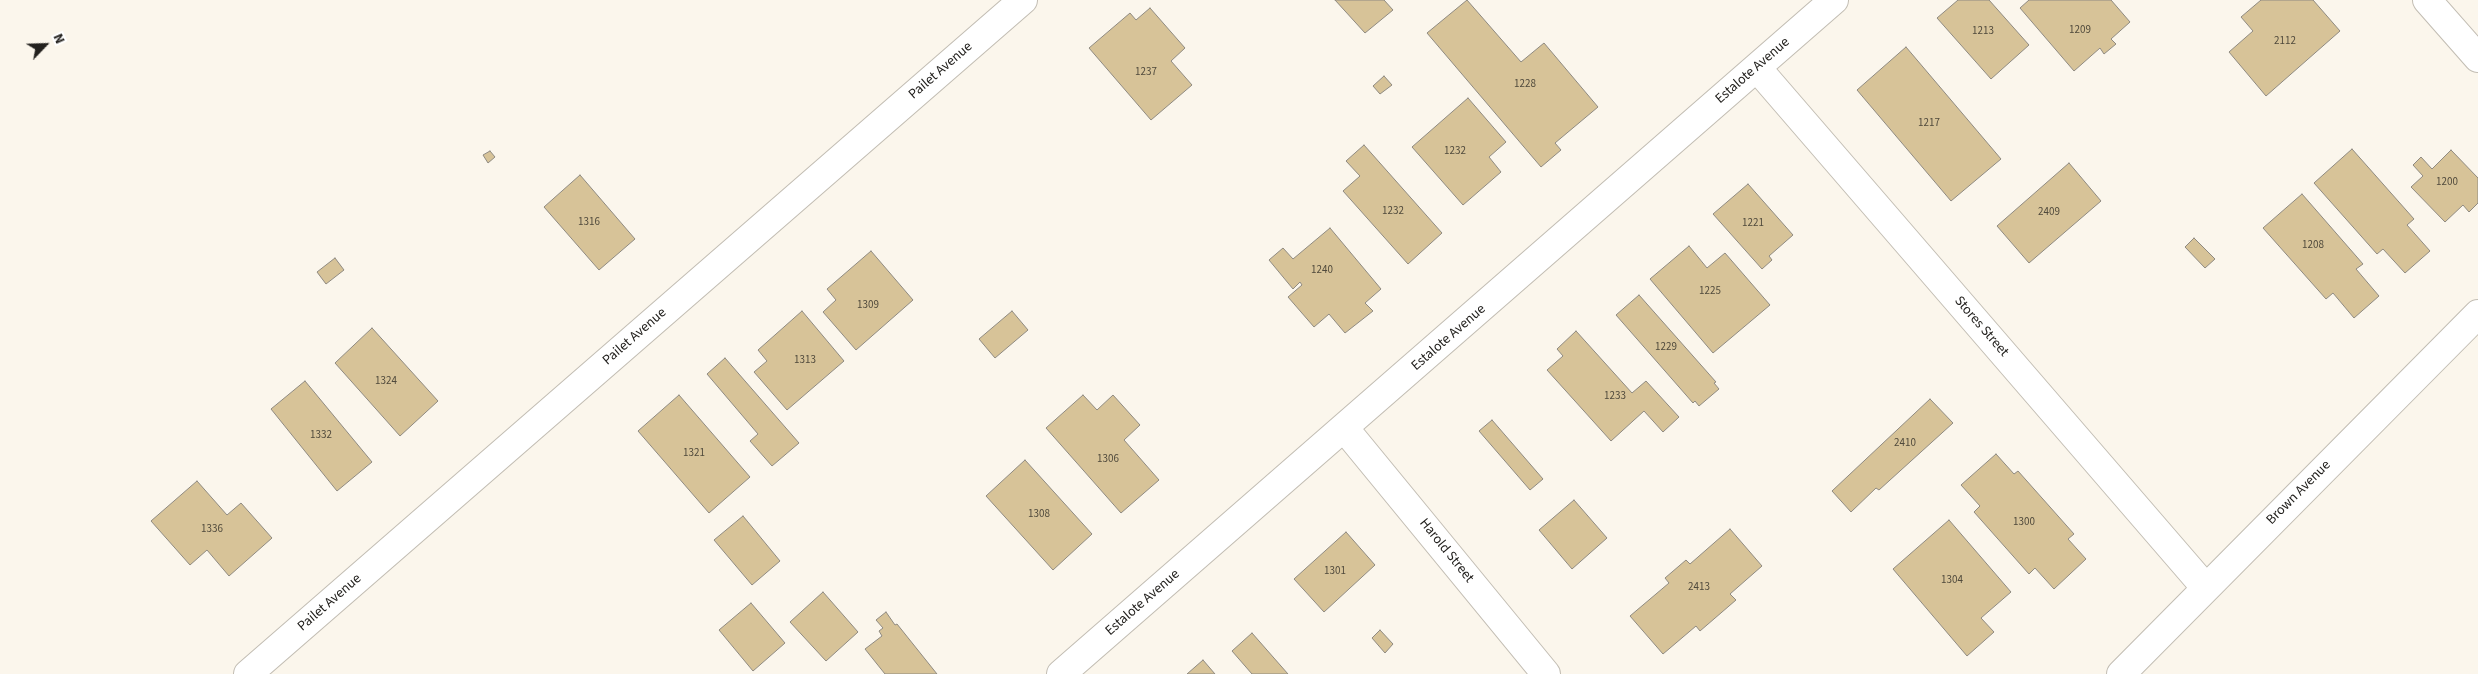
<!DOCTYPE html>
<style>
body{margin:0}
#map{position:relative;width:2478px;height:674px;overflow:hidden;background:#fbf6ec;font-family:"Source Sans 3",sans-serif}
canvas{display:block}
.north{position:absolute;left:20px;top:20px;width:50px;height:50px;-webkit-text-stroke:4px #fff;paint-order:stroke;rotate:66deg;font-size:14px;font-weight:700;line-height:20px;text-align:center;color:#23211e}
.north::after{content:'';display:block;margin:auto;width:18px;height:22px;background:#23211e;clip-path:polygon(50% 0,100% 100%,50% 72%,0 100%)}
</style>
<div id="map">
<canvas width="2478" height="674"></canvas>
<div class="north">N</div>
</div>
<script>
const g = document.querySelector('canvas').getContext('2d');
g.lineJoin = 'round';
function fillPath(path, color) { g.fillStyle = color; g.fill(path, 'evenodd'); }
const toPath = rows => new Path2D(rows.map(r => 'M' + r).join(''));
function strokePath(path, color, width, dash) { g.strokeStyle = color; g.lineWidth = width; g.lineCap = dash ? 'butt' : 'round'; g.setLineDash(dash || []); g.stroke(path); }
function write(font, color, halo, rows, align = 'center') {
  g.font = font + ' "Source Sans 3",sans-serif'; g.lineWidth = 5; g.setLineDash([]); g.textBaseline = 'middle'; g.strokeStyle = halo; g.fillStyle = color; for (const [text, x, y, turn = 0] of rows) {
    g.save(); g.translate(x, y); g.rotate((+turn || 0) * Math.PI / 180); g.textAlign = isNaN(turn) ? turn : align; if (halo) g.strokeText(text, 0, 0); g.fillText(text, 0, 0); g.restore();
  }
}
const building = toPath([
 [1335,0,1384,0,1393,10,1365,33,1335,0],
 [1467,0,1521,62,1544,43,1598,107,1555,143,1561,150,1541,167,1427,33,1467,0],
 [1958,0,1989,0,2029,45,1991,79,1937,18,1958,0],
 [2029,0,2111,0,2130,22,2111,39,2116,44,2104,54,2100,48,2074,71,2020,8,2029,0],
 [2261,0,2313,0,2340,31,2266,96,2229,52,2253,31,2241,17,2261,0],
 [1150,8,1185,48,1171,61,1192,85,1151,120,1089,48,1130,13,1136,20,1150,8],
 [1906,47,2001,159,1951,201,1857,90,1906,47],
 [1384,76,1392,85,1380,94,1373,86,1384,76],
 [1468,98,1506,142,1489,157,1501,172,1463,205,1412,147,1468,98],
 [1364,145,1442,233,1408,264,1343,191,1360,176,1346,161,1364,145],
 [2352,149,2414,219,2407,225,2430,251,2405,273,2383,249,2377,254,2314,183,2352,149],
 [2451,150,2478,178,2478,203,2469,212,2463,205,2445,222,2411,187,2423,176,2413,165,2421,157,2432,169,2451,150],
 [490,151,495,157,488,163,483,155,490,151],
 [2069,163,2101,201,2029,263,1997,226,2069,163],
 [580,175,635,239,599,270,544,207,580,175],
 [1748,184,1793,235,1769,256,1772,260,1762,269,1713,214,1748,184],
 [2302,194,2363,264,2356,269,2379,296,2354,318,2333,293,2326,299,2263,228,2302,194],
 [1330,228,1381,289,1365,303,1373,311,1345,333,1329,314,1314,327,1288,297,1302,285,1300,282,1293,289,1269,260,1283,248,1293,259,1330,228],
 [2194,238,2215,259,2205,268,2185,247,2194,238],
 [1689,246,1707,268,1725,253,1770,305,1713,353,1650,279,1689,246],
 [871,251,913,300,856,350,823,312,836,300,827,289,871,251],
 [335,258,344,270,326,284,317,272,335,258],
 [1639,295,1716,382,1714,383,1719,389,1699,406,1695,401,1693,403,1616,315,1639,295],
 [802,311,844,361,787,410,754,372,767,361,758,350,802,311],
 [1012,311,1028,330,995,358,979,339,1012,311],
 [372,328,438,401,400,436,335,363,372,328],
 [1576,331,1632,393,1646,381,1679,417,1663,432,1644,411,1611,441,1547,370,1563,356,1557,349,1576,331],
 [725,358,799,443,772,466,750,441,758,434,707,374,725,358],
 [305,381,372,462,337,491,271,409,305,381],
 [679,395,750,477,709,513,638,431,679,395],
 [1083,395,1097,410,1113,395,1140,425,1124,440,1159,480,1121,513,1046,428,1083,395],
 [1930,399,1953,423,1879,490,1876,488,1851,512,1832,491,1930,399],
 [1492,420,1543,479,1530,490,1479,431,1492,420],
 [1996,454,2014,474,2018,471,2074,534,2068,539,2086,559,2054,589,2035,568,2029,574,1974,512,1980,506,1961,485,1996,454],
 [1025,460,1092,534,1053,570,986,496,1025,460],
 [197,481,227,515,241,503,272,538,229,576,207,550,190,565,151,521,197,481],
 [1574,500,1607,538,1572,569,1539,530,1574,500],
 [743,516,780,561,752,585,714,540,743,516],
 [1949,520,2011,592,1981,618,1994,632,1967,656,1893,569,1949,520],
 [1730,529,1762,566,1730,594,1736,600,1700,631,1696,626,1663,654,1630,616,1669,583,1665,578,1686,560,1690,564,1730,529],
 [1346,532,1375,565,1324,612,1294,579,1346,532],
 [823,592,858,632,826,661,790,622,823,592],
 [751,603,785,643,753,671,719,630,751,603],
 [886,612,895,625,897,624,937,674,885,674,865,649,882,636,879,631,883,628,876,620,886,612],
 [1380,630,1393,644,1385,653,1372,638,1380,630],
 [1252,633,1288,674,1252,674,1232,651,1252,633],
 [1203,660,1215,674,1187,674,1203,660]
]);
fillPath(building, '#d7c398');
strokePath(building, '#8f8a81', 1);
const minor = toPath([
 [2427,0,2478,58],
 [1757,68,2205,587],
 [1345,429,1546,674],
 [248,674,1023,0],
 [1061,674,1834,0],
 [2121,674,2478,314]
]);
strokePath(minor, '#c2bdb3', 30);
strokePath(minor, '#fff', 28);
write('11px', '#504a3c', null, [
 ["1209",2080,31],
 ["1213",1983,32],
 ["2112",2285,42],
 ["1237",1146,73],
 ["1228",1525,85],
 ["1217",1929,124],
 ["1232",1455,152],
 ["1200",2447,183],
 ["1232",1393,212],
 ["2409",2049,213],
 ["1316",589,223],
 ["1221",1753,224],
 ["1208",2313,246],
 ["1240",1322,271],
 ["1225",1710,292],
 ["1309",868,306],
 ["1229",1666,348],
 ["1313",805,361],
 ["1324",386,382],
 ["1233",1615,397],
 ["1332",321,436],
 ["2410",1905,444],
 ["1321",694,454],
 ["1306",1108,460],
 ["1308",1039,515],
 ["1300",2024,523],
 ["1336",212,530],
 ["1301",1335,572],
 ["1304",1952,581],
 ["2413",1699,588]
]);
write('14px', '#23211e', '#fff', [
 ["Pailet Avenue",941,71,-41],
 ["Estalote Avenue",1753,71,-41],
 ["Stores Street",1981,327,49],
 ["Pailet Avenue",635,337,-41],
 ["Estalote Avenue",1449,338,-41],
 ["Brown Avenue",2299,493,-45],
 ["Harold Street",1446,551,51],
 ["Pailet Avenue",330,603,-41],
 ["Estalote Avenue",1143,603,-41]
]);
</script>
